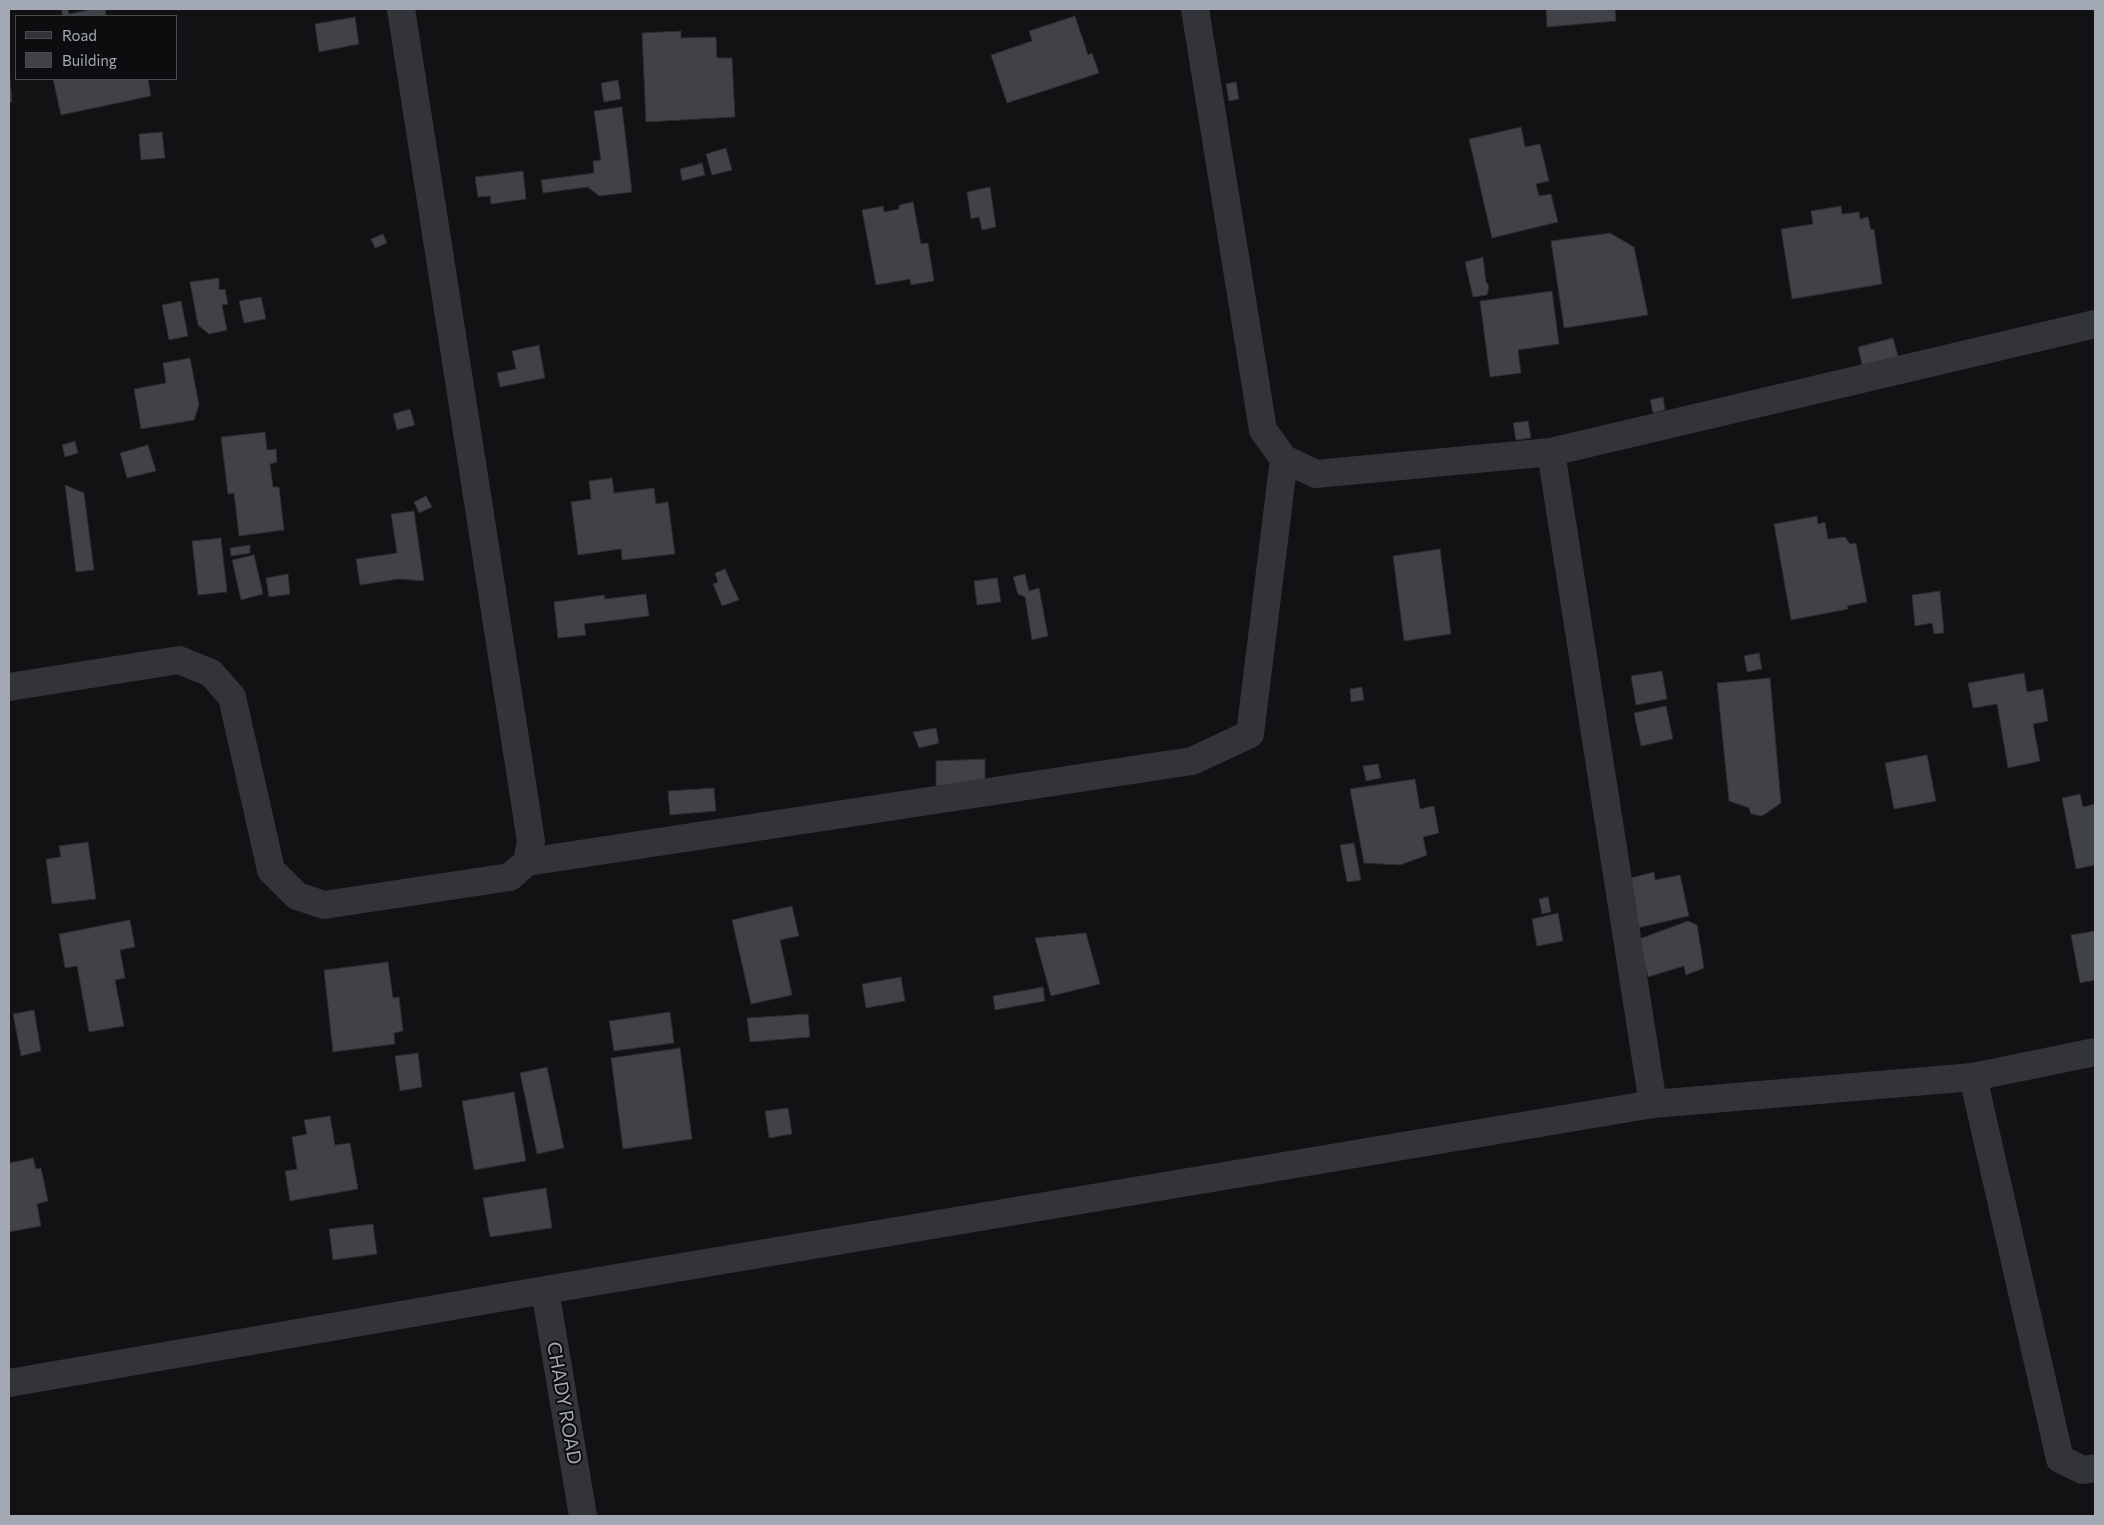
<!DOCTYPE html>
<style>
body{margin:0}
#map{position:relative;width:2104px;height:1525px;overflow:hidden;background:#121214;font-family:Commissioner,sans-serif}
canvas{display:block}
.frame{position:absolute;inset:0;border:10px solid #a3a9b4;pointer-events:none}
.legend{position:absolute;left:15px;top:15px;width:162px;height:65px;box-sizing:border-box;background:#0d0d0f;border:1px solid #494b51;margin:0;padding:6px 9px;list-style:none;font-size:15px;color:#a3a9b4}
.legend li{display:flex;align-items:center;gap:10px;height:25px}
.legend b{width:25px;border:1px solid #494b51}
</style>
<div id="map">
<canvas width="2104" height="1525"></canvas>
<div class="frame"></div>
<ul class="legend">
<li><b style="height:6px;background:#333439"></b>Road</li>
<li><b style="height:14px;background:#414247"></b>Building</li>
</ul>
</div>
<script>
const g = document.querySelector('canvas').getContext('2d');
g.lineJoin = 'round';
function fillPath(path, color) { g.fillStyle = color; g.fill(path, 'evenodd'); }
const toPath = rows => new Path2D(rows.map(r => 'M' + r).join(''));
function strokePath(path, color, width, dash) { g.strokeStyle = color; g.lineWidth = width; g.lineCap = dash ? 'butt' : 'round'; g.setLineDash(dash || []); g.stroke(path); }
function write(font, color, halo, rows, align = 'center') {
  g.font = font + ' Commissioner,sans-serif'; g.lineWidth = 4; g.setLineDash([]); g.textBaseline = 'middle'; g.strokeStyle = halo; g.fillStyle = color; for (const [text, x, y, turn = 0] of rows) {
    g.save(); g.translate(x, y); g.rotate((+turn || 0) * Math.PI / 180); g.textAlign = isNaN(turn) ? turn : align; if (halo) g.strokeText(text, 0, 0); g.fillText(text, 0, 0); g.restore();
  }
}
const building = toPath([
 [61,9,68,9,69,14,93,9,105,9,106,16,63,16,61,9],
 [1546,9,1615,9,1616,21,1547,27,1546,9],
 [1075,16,1088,55,1092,53,1099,73,1007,103,991,55,1032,41,1029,31,1075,16],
 [355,17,359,44,319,52,315,24,355,17],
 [681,31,681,38,716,37,717,58,732,58,735,117,646,122,642,33,681,31],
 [9,64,12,102,9,102,9,64],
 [53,79,148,79,151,96,61,115,53,79],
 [618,80,621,99,604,102,601,83,618,80],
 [1236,82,1239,99,1229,101,1226,84,1236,82],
 [622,107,632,192,599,196,588,187,543,193,541,180,594,173,593,161,601,160,594,111,622,107],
 [1521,127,1525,147,1540,144,1549,181,1536,184,1539,196,1551,194,1558,222,1492,238,1469,139,1521,127],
 [162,132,165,158,141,160,139,134,162,132],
 [726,148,732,170,712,175,706,154,726,148],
 [702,163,705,175,682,181,680,169,702,163],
 [523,171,526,199,491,204,490,196,478,197,475,177,523,171],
 [990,187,996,227,982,230,979,217,971,219,967,192,990,187],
 [913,202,921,244,928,243,934,281,911,285,910,279,876,285,862,210,883,206,884,212,899,209,899,205,913,202],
 [1841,206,1842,214,1859,212,1860,219,1868,217,1871,230,1874,229,1882,284,1792,299,1781,229,1813,224,1811,211,1841,206],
 [1610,233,1634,247,1648,315,1564,328,1551,241,1610,233],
 [383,234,387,243,375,248,371,239,383,234],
 [1483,257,1486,282,1489,286,1487,295,1473,297,1465,262,1483,257],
 [219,278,219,290,225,289,228,304,222,305,227,330,209,334,198,325,190,282,219,278],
 [1552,291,1559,344,1518,350,1521,373,1490,377,1480,301,1552,291],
 [261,297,266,319,244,323,239,301,261,297],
 [181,301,188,336,169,340,162,305,181,301],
 [1893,338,1900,364,1864,373,1858,347,1893,338],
 [539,345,545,378,500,387,497,373,516,369,512,351,539,345],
 [190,358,199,405,194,420,141,429,134,389,166,383,163,363,190,358],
 [1663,397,1665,410,1653,413,1650,400,1663,397],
 [410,409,415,425,397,430,393,414,410,409],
 [1528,421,1531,438,1516,440,1513,423,1528,421],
 [265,432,267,450,276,449,277,462,270,464,273,487,279,487,284,530,239,536,234,493,228,494,221,437,265,432],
 [75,441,78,453,65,457,62,445,75,441],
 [148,445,156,471,127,478,120,453,148,445],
 [612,478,614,493,654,488,656,504,668,502,675,554,622,560,621,549,578,555,571,502,591,499,589,481,612,478],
 [65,485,84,493,94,570,76,572,65,485],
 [426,496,432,507,419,513,414,502,426,496],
 [414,511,424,581,399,579,360,585,356,559,397,553,391,514,414,511],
 [1817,516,1818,524,1825,522,1828,539,1845,537,1850,544,1856,543,1867,602,1847,606,1848,609,1791,620,1774,524,1817,516],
 [221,538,227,592,198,595,192,541,221,538],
 [250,545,250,553,231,556,230,548,250,545],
 [1440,549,1451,634,1404,641,1393,556,1440,549],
 [254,555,263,594,241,600,232,560,254,555],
 [725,569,739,600,722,606,713,584,718,582,715,573,725,569],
 [288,574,290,594,269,597,266,578,288,574],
 [1025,574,1029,591,1039,588,1048,636,1032,640,1025,597,1018,594,1013,577,1025,574],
 [997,578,1001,602,977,605,974,581,997,578],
 [1940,591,1944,633,1934,634,1932,623,1915,626,1912,595,1940,591],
 [646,594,649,616,584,624,586,635,558,638,554,602,604,595,605,599,646,594],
 [1759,653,1762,669,1747,672,1744,656,1759,653],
 [1662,671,1667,699,1636,705,1631,676,1662,671],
 [2024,673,2027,692,2043,689,2048,721,2033,724,2040,761,2008,768,1997,704,1973,708,1968,683,2024,673],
 [1770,678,1781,803,1762,816,1751,814,1749,808,1729,801,1717,683,1770,678],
 [1362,687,1364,700,1351,702,1350,689,1362,687],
 [1666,706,1673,739,1641,746,1634,713,1666,706],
 [936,728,939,743,919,748,913,732,936,728],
 [1927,755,1936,801,1894,809,1885,763,1927,755],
 [985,759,985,784,936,786,936,761,985,759],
 [1378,764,1381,778,1366,781,1363,766,1378,764],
 [1415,779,1420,809,1434,806,1439,833,1423,837,1427,855,1400,865,1364,863,1350,789,1415,779],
 [714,788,716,811,670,815,668,791,714,788],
 [2080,794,2083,807,2095,804,2095,865,2076,869,2062,798,2080,794],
 [88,842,96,899,52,904,46,859,61,857,59,846,88,842],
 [1354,843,1361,880,1347,882,1340,845,1354,843],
 [1654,872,1655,880,1680,875,1689,916,1637,928,1626,879,1654,872],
 [1548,897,1551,912,1542,914,1539,899,1548,897],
 [792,906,799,936,780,940,792,995,751,1004,732,920,792,906],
 [1558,913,1563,941,1537,946,1532,919,1558,913],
 [130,920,135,947,120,950,125,978,115,980,124,1026,89,1032,77,966,65,968,59,934,130,920],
 [1688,921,1697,925,1704,968,1686,975,1684,966,1648,977,1639,939,1688,921],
 [2095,931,2095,980,2080,983,2071,935,2095,931],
 [1086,933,1100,984,1051,996,1035,938,1086,933],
 [388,962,393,998,399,997,403,1031,394,1033,395,1044,333,1052,324,970,388,962],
 [901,977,905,1001,866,1008,862,984,901,977],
 [1043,987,1045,1001,995,1010,993,996,1043,987],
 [34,1010,41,1051,21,1056,13,1014,34,1010],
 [670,1012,674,1043,614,1051,609,1021,670,1012],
 [808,1014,810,1037,750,1042,747,1018,808,1014],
 [680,1048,692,1139,623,1149,611,1058,680,1048],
 [418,1053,422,1087,400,1091,395,1056,418,1053],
 [547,1067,564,1148,537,1154,520,1073,547,1067],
 [514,1092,526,1161,474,1170,462,1101,514,1092],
 [788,1108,792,1134,769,1138,765,1111,788,1108],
 [330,1116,335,1145,350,1143,358,1189,290,1201,285,1171,297,1169,292,1137,307,1134,304,1120,330,1116],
 [33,1158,36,1169,41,1168,48,1201,37,1204,41,1226,9,1232,9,1163,33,1158],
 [546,1188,552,1228,490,1237,483,1198,546,1188],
 [373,1224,377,1254,333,1260,329,1229,373,1224]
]);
fillPath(building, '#414247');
strokePath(building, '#2c2c30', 1);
strokePath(toPath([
 [1195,9,1263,430,1284,459,1316,474,1551,452],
 [9,687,179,660,211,673,232,697,271,870,297,896,324,905,510,877,527,862,531,841,401,9],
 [527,862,1192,761,1250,734,1284,459],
 [1973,1077,2060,1459,2083,1470,2095,1468],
 [1653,1104,1551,452,2095,324],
 [545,1290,583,1516],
 [9,1383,545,1290,1653,1104,1973,1077,2095,1052]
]), '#333439', 28);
write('19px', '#a3a9b4', '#0d0d0f', [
 ["CHADY ROAD",564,1403,80]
]);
</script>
